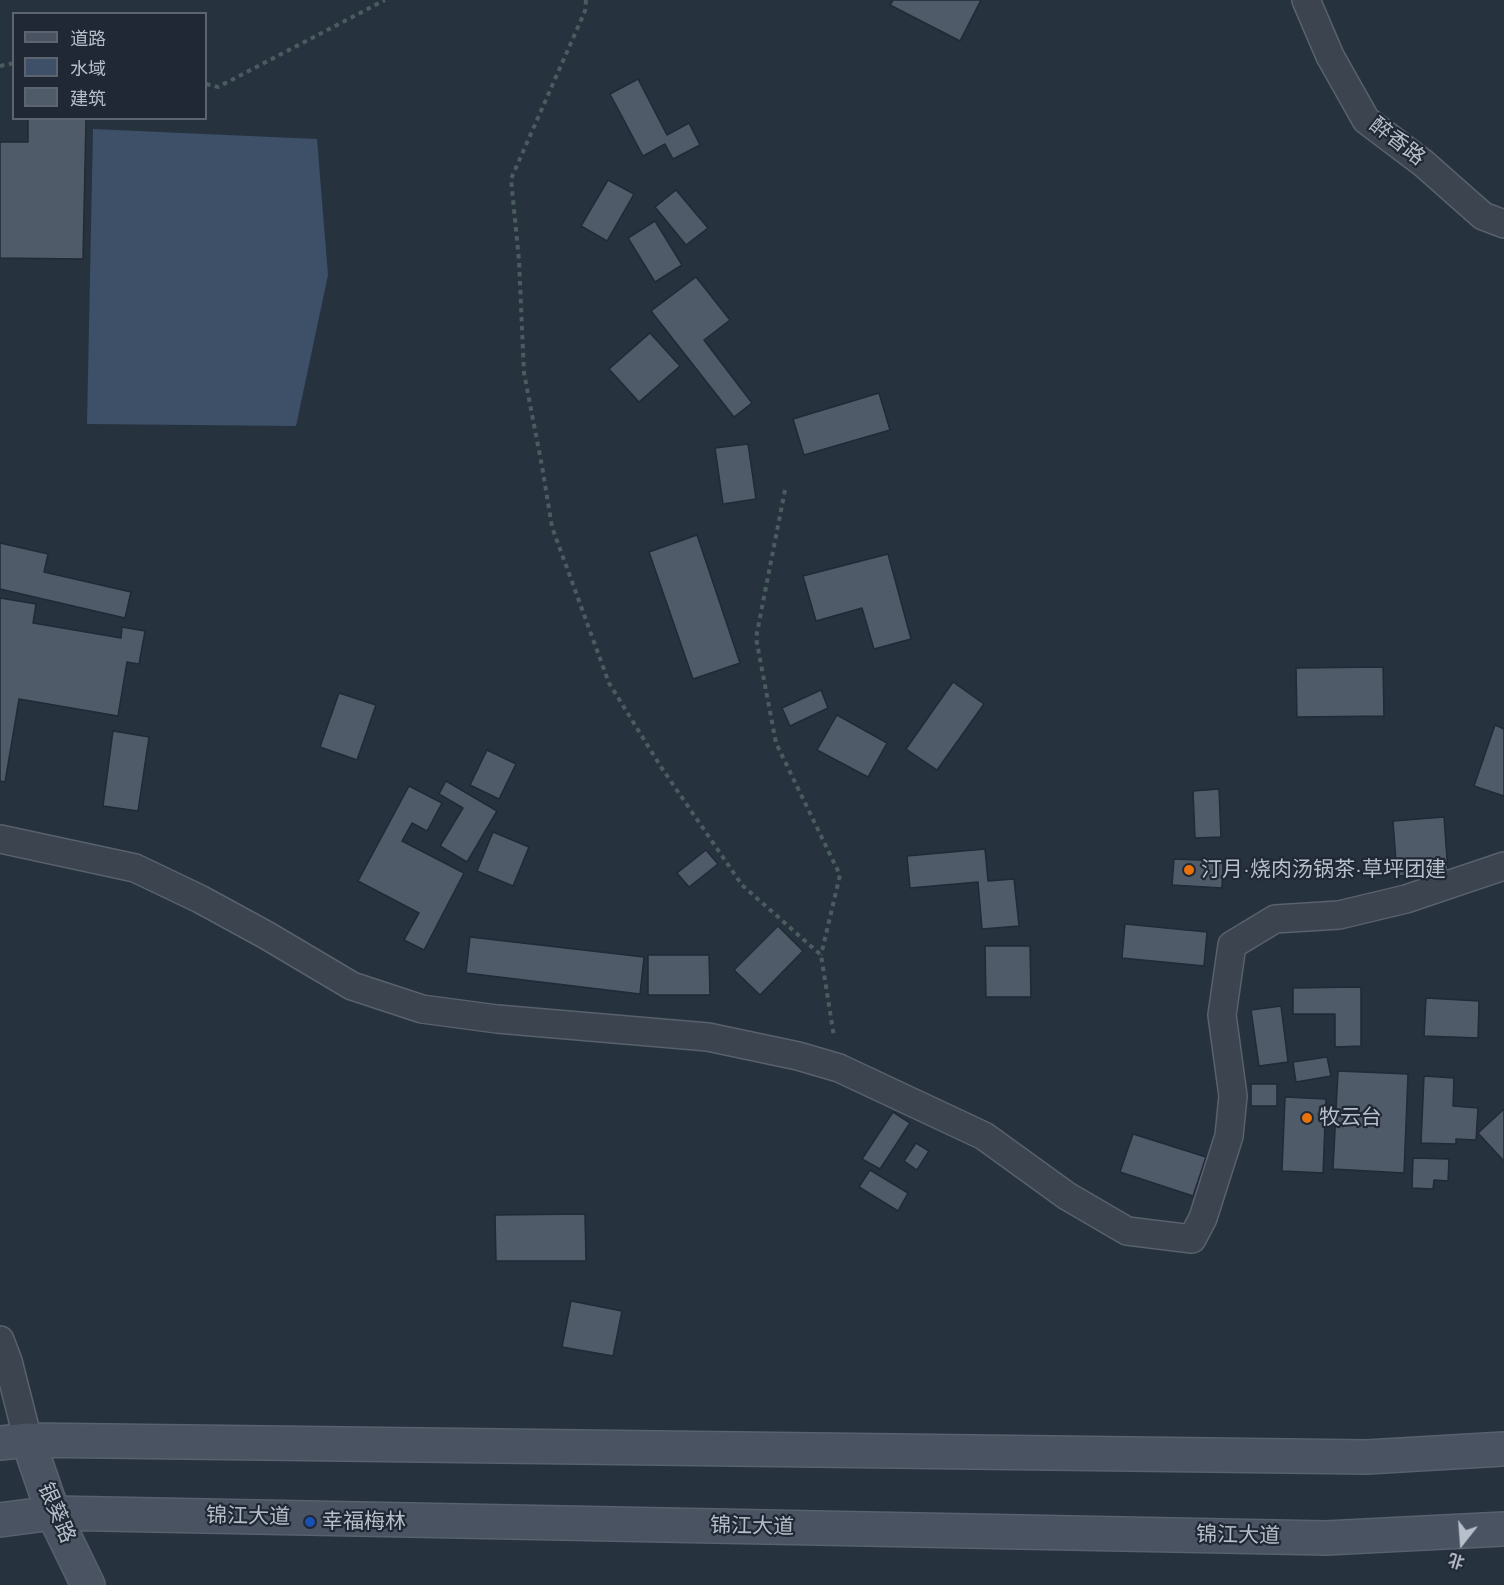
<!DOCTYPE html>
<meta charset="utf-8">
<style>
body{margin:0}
#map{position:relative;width:1504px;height:1585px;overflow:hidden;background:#27323f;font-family:Arial,"Noto Sans SC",sans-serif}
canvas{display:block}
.legend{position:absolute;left:12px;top:12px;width:195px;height:108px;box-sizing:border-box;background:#1f2834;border:2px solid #5c6470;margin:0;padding:8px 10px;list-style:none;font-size:18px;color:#b7bfca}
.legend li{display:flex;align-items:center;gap:12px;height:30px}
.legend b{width:30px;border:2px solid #5c6470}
.north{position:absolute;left:1432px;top:1513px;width:60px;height:60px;-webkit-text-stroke:4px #1f2834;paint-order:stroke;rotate:197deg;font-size:16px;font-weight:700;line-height:24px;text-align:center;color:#b7bfca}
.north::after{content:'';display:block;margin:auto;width:21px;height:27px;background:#b7bfca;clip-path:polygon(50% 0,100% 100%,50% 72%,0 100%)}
</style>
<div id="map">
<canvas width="1504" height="1585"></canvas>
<ul class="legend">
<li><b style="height:8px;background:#495362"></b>道路</li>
<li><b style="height:16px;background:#3d5067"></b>水域</li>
<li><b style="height:16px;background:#505b6a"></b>建筑</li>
</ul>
<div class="north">北</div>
</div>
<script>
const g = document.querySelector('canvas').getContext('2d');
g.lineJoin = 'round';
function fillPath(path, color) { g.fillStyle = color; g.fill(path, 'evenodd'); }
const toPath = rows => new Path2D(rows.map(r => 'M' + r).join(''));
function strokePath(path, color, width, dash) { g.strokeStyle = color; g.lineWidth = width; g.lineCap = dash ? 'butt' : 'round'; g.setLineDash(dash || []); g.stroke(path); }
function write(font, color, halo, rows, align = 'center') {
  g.font = font + ' Arial,"Noto Sans SC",sans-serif'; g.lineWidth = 4.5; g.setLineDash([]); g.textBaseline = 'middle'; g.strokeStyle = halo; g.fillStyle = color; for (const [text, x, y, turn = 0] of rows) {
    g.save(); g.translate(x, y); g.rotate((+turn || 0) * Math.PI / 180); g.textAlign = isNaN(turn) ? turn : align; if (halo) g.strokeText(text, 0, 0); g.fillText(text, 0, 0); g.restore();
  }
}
fillPath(toPath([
 [93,129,317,139,328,275,296,426,87,424]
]), '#3d5067');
const building = toPath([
 [893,0,981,0,960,41,890,5,893,0],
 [638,79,667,135,689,123,700,145,673,159,665,144,643,156,610,94,638,79],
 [28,118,86,118,83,259,0,258,0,142,28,142,28,118],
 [608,180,634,194,607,241,581,226,608,180],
 [676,190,708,228,686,245,655,207,676,190],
 [655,221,682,265,655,282,628,238,655,221],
 [696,277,730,320,704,340,752,403,734,417,651,311,696,277],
 [650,333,680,366,639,402,609,369,650,333],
 [879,393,890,430,804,455,793,419,879,393],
 [748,444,756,499,723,504,715,448,748,444],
 [697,535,740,663,693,679,649,552,697,535],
 [0,543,48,554,44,572,131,592,125,618,0,589,0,543],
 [888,554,911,639,874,649,862,608,816,621,803,576,888,554],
 [0,598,36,604,33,623,121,638,122,627,145,631,139,664,127,662,118,716,19,699,5,782,0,781,0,598],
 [1383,667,1384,716,1297,717,1296,668,1383,667],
 [953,682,984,704,937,770,906,749,953,682],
 [821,690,828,708,790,726,782,708,821,690],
 [339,693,376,705,357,760,320,747,339,693],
 [837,715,887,743,868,777,817,750,837,715],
 [1495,725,1504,729,1504,796,1474,786,1495,725],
 [113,731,149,737,138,811,103,806,113,731],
 [487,750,516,764,499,799,470,785,487,750],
 [446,781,497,811,467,862,440,846,463,808,439,794,446,781],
 [409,786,442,803,427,831,412,823,402,841,464,873,424,950,404,940,419,913,358,881,409,786],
 [1219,789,1221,837,1195,838,1193,791,1219,789],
 [1444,817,1448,873,1397,876,1393,821,1444,817],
 [493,832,529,847,513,886,477,871,493,832],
 [985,849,988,881,1014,879,1019,926,982,929,978,882,910,888,907,856,985,849],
 [706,850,718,864,689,887,677,873,706,850],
 [1174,859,1223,861,1222,888,1172,885,1174,859],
 [1125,924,1207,932,1204,966,1122,958,1125,924],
 [778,926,803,951,760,995,734,970,778,926],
 [470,937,644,957,640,994,466,973,470,937],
 [985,946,1030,946,1031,997,986,997,985,946],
 [648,955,709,955,710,995,648,995,648,955],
 [1361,987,1361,1046,1335,1047,1335,1014,1293,1014,1293,988,1361,987],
 [1426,998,1479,1001,1478,1038,1424,1036,1426,998],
 [1281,1006,1288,1062,1259,1066,1251,1010,1281,1006],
 [1327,1057,1331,1076,1296,1082,1293,1062,1327,1057],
 [1338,1071,1408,1074,1404,1173,1333,1169,1338,1071],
 [1424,1076,1454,1078,1453,1106,1478,1108,1476,1140,1456,1139,1456,1144,1421,1143,1424,1076],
 [1251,1084,1277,1084,1277,1106,1251,1106,1251,1084],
 [1285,1097,1326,1099,1323,1173,1282,1171,1285,1097],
 [1504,1109,1504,1161,1478,1133,1504,1109],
 [893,1112,910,1123,880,1169,862,1159,893,1112],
 [1133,1134,1206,1157,1193,1196,1120,1172,1133,1134],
 [916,1143,929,1151,917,1170,904,1161,916,1143],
 [1413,1158,1449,1159,1448,1181,1434,1180,1433,1189,1412,1188,1413,1158],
 [870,1170,908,1193,898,1211,859,1187,870,1170],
 [585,1214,586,1261,496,1261,495,1215,585,1214],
 [571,1301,622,1311,613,1356,562,1347,571,1301]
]);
fillPath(building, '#505b6a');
strokePath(building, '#212a36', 1.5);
const street = toPath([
 [1306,0,1330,56,1366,120,1423,163,1483,216,1504,224],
 [0,839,135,868,200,899,266,935,352,986,422,1009,497,1019,708,1037,798,1056,839,1068,984,1136,1067,1196,1127,1231,1192,1239,1203,1218,1229,1136,1233,1096,1222,1015,1232,945,1275,919,1339,915,1406,899,1504,866],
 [0,1340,8,1361,28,1440]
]);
const secondary = toPath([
 [28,1440,53,1513,88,1585],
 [0,1443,28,1440,1367,1457,1504,1449],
 [0,1520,53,1513,1326,1538,1504,1529]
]);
strokePath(street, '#58616d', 30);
strokePath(secondary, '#58616d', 36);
strokePath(toPath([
 [586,0,585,11,511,179,519,260,524,373,542,466,552,527,609,683,661,767,742,885,821,955,834,1037],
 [0,66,14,63],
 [206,84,218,87,385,0],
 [785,490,756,638,776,743,840,875,821,955]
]), '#495d5f', 4, [4.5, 4.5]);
strokePath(street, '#3b444f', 27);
strokePath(secondary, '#495362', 33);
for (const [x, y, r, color] of [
 [1189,870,6,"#e8710a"],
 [1307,1118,6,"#e8710a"],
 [310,1522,6,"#1a4fb4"]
]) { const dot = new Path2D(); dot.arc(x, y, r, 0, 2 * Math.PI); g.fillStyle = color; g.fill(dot); strokePath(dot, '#1f2834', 2); }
write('21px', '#b7bfca', '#1f2834', [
 ["醉香路",1397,142,38],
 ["银葵路",56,1513,67],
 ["锦江大道",248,1517,1],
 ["锦江大道",752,1527,1],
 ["锦江大道",1238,1536,1]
]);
write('21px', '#b7bfca', '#1f2834', [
 ["汀月·烧肉汤锅茶·草坪团建",1201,870],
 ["牧云台",1319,1118],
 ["幸福梅林",322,1522]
], 'left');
</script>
